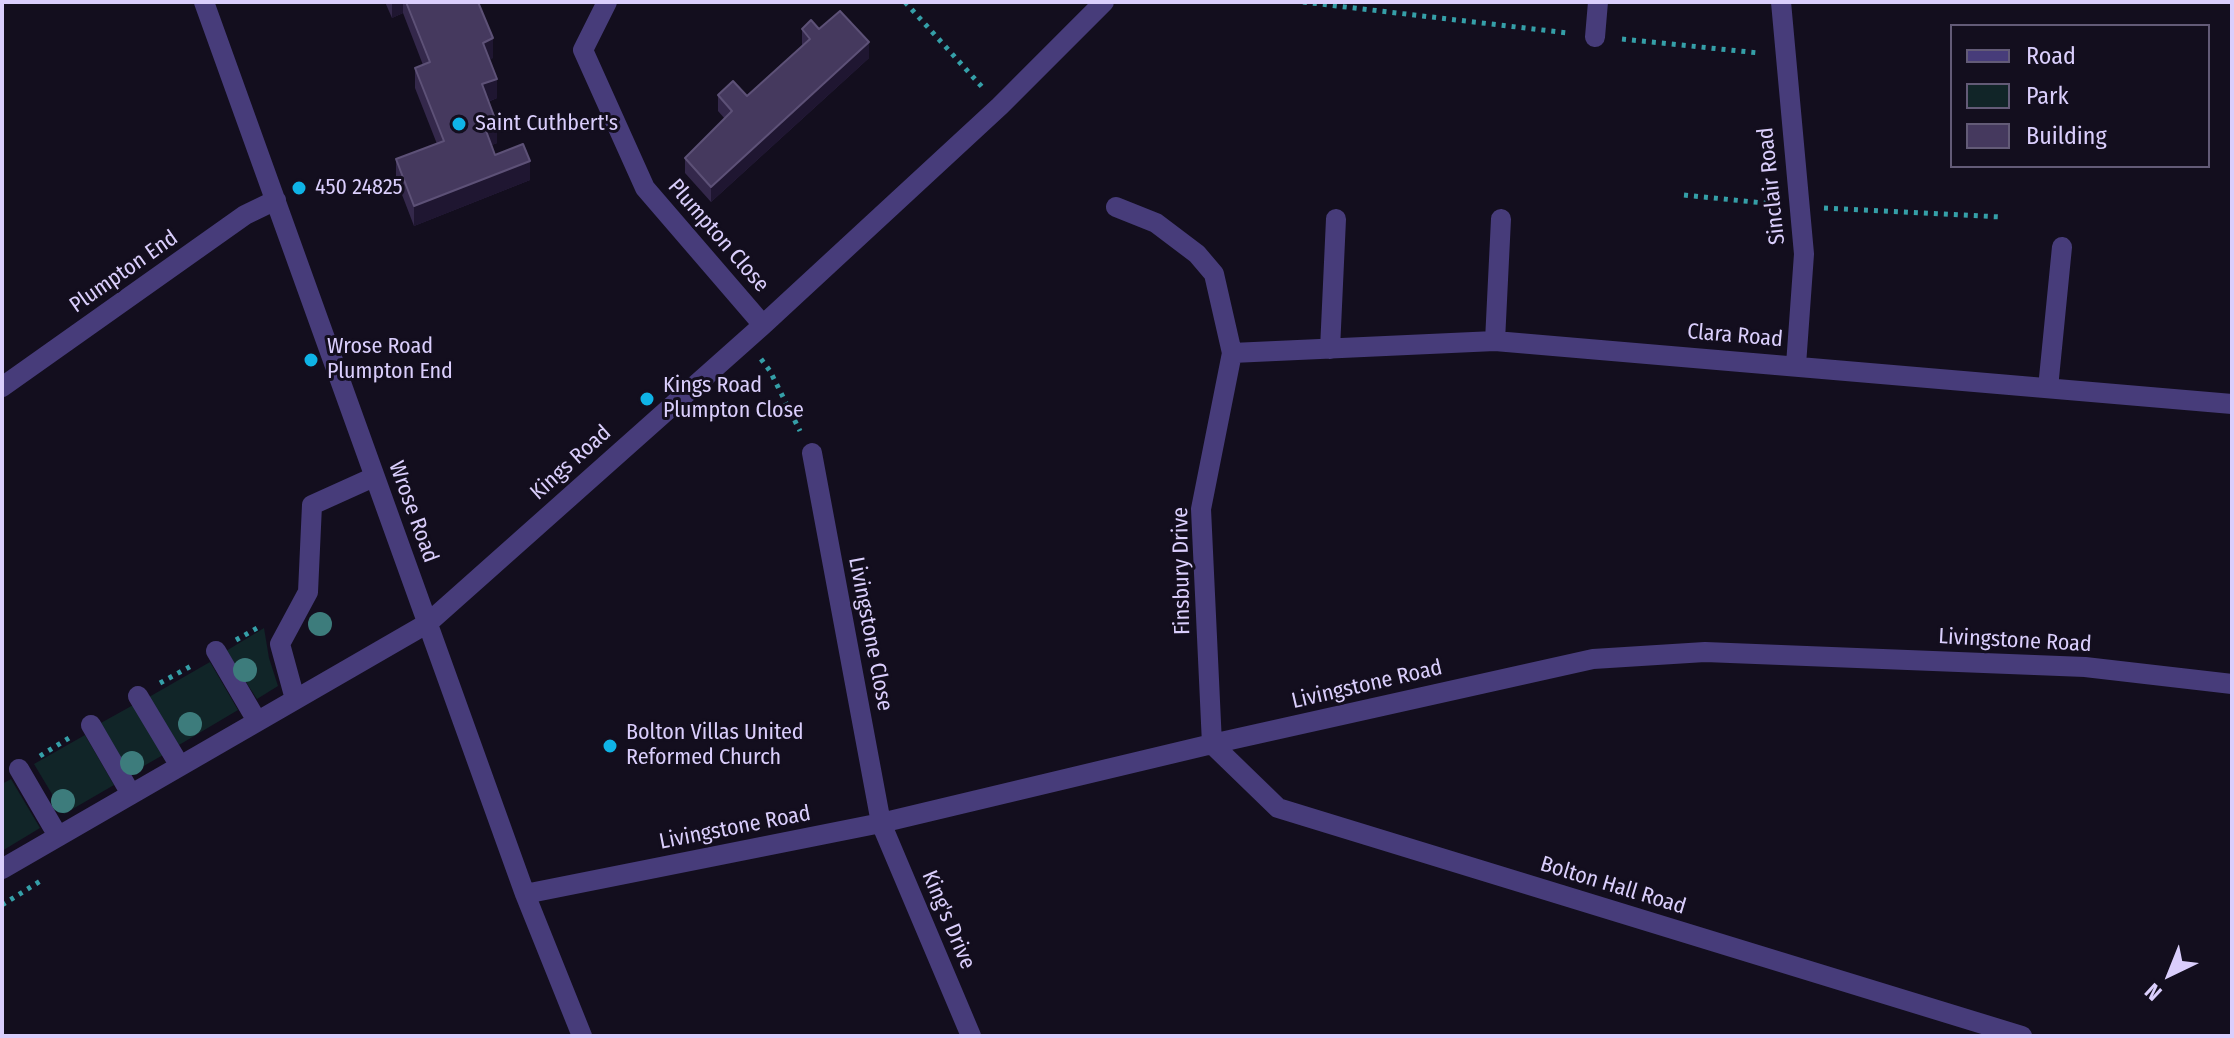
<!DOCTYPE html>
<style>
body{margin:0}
#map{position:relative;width:2234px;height:1038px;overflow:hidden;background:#130e1e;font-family:"Fira Sans Condensed",sans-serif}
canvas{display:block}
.frame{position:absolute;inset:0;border:4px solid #dacefc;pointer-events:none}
.legend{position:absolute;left:1950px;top:24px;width:260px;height:144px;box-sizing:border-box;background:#130e1e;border:2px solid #635b77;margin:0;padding:10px 14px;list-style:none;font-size:24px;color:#dacefc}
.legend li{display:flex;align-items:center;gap:16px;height:40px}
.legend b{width:40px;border:2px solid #635b77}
.north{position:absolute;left:2130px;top:934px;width:80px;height:80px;-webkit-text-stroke:6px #130e1e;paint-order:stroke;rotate:223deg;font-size:22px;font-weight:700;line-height:32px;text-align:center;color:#dacefc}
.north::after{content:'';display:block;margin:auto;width:28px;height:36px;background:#dacefc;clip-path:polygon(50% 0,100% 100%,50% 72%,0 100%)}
</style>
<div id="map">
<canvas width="2234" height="1038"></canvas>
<div class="frame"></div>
<ul class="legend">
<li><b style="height:10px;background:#473c7a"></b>Road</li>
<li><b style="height:22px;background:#112528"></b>Park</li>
<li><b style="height:22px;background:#45395e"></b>Building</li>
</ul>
<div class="north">N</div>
</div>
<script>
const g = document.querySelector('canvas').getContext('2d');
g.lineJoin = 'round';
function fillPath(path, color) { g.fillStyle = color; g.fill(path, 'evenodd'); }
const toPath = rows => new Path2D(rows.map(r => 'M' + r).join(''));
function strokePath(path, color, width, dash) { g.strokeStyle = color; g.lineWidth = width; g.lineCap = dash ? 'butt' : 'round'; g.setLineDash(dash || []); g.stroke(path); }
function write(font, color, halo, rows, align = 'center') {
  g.font = font + ' "Fira Sans Condensed",sans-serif'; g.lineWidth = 6; g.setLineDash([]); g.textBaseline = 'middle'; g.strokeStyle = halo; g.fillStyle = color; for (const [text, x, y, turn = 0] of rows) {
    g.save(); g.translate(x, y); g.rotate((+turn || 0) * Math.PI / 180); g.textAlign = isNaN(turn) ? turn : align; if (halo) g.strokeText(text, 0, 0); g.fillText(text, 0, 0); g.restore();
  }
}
fillPath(toPath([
 [264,628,269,658,278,686,257,699,226,651],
 [210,662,238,710,179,745,149,697],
 [135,704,163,755,128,775,99,724],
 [85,735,114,785,64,814,34,764],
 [11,779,40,828,2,851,2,784]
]), '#112528');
strokePath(toPath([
 [905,2,983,88],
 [1303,2,1568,33],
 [1622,39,1759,53],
 [1684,195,1774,204],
 [1824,208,2001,217],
 [761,359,770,371,800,431],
 [236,640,259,627],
 [160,683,193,665],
 [40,756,69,738],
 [2,905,42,880]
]), '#359fa8', 5, [4, 6]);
strokePath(toPath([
 [204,2,525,894,582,1036],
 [607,2,583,50,645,188,763,325],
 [1781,2,1804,254,1796,365],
 [1595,37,1598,2],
 [1116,207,1156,223,1197,254,1214,274,1232,353,1201,509,1212,744,1278,808,2022,1036],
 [1495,341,1501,219],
 [1330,349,1336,219],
 [1232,353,1495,341,2232,404],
 [2,387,245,215,276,200],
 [2048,388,2062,247],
 [812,453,881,823,971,1036],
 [216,651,257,721],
 [138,696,180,766],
 [295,699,280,644,308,592,312,505,374,477],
 [91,725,131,794],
 [19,769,58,836],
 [2,869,428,623,763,325,1000,106,1104,2],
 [525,894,881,823,1212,744,1593,659,1705,652,2085,667,2232,684]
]), '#473c7a', 20);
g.fillStyle = '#3d7c7c';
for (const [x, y] of [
 [320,624],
 [245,670],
 [190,724],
 [132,763],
 [63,801]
]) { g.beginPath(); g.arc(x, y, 12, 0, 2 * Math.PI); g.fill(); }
fillPath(toPath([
 [385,2,478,2,493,58,489,59,497,98,488,102,497,143,492,145,495,155,530,180,414,226,396,179,396,159,437,144,415,88,415,68,423,65,403,13,392,18],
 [802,29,819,29,869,58,711,202,685,173,685,158,725,119,718,111,718,95,747,96,803,46,802,44]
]), '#34284b');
fillPath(toPath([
 [392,2,403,2,403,13,392,18],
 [493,38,493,58,483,62,483,43],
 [869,42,869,58,711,202,711,187],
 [497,79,497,98,482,104,482,84],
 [497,124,497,143,485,148,485,128],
 [530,161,530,180,414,226,414,206]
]), '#1f1631');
const building = toPath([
 [406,2,478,2,493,38,483,43,497,79,482,84,497,124,485,128,495,155,523,144,530,161,414,206,396,159,444,141,415,68,430,62,406,2],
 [840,11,869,42,711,187,685,158,732,111,718,95,733,81,747,96,810,39,802,29,811,20,819,29,840,11]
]);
fillPath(building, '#45395e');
strokePath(building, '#5d5177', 2);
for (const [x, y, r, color] of [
 [459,124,8,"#0fb3e6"],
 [299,188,8,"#0fb3e6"],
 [311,360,8,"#0fb3e6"],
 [647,399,8,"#0fb3e6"],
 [610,746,8,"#0fb3e6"]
]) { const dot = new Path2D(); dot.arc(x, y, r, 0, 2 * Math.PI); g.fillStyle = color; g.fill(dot); strokePath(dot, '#130e1e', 3); }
write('22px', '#dacefc', '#130e1e', [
 ["Saint Cuthbert's",475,124],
 ["450 24825",315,188],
 ["Wrose Road",327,347],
 ["Plumpton End",327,372],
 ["Kings Road",663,386],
 ["Plumpton Close",663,411],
 ["Bolton Villas United",626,733],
 ["Reformed Church",626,758]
], 'left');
write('22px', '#dacefc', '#130e1e', [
 ["Sinclair Road",1772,186,-96],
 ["Plumpton Close",718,236,49],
 ["Plumpton End",124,272,-35],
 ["Clara Road",1735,336,5],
 ["Kings Road",571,463,-42],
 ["Wrose Road",413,512,70],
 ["Finsbury Drive",1182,571,-91],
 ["Livingstone Close",870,634,79],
 ["Livingstone Road",2015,641,3],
 ["Livingstone Road",1367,685,-13],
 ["Livingstone Road",735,828,-11],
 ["Bolton Hall Road",1613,886,17],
 ["King's Drive",948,920,67]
]);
</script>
